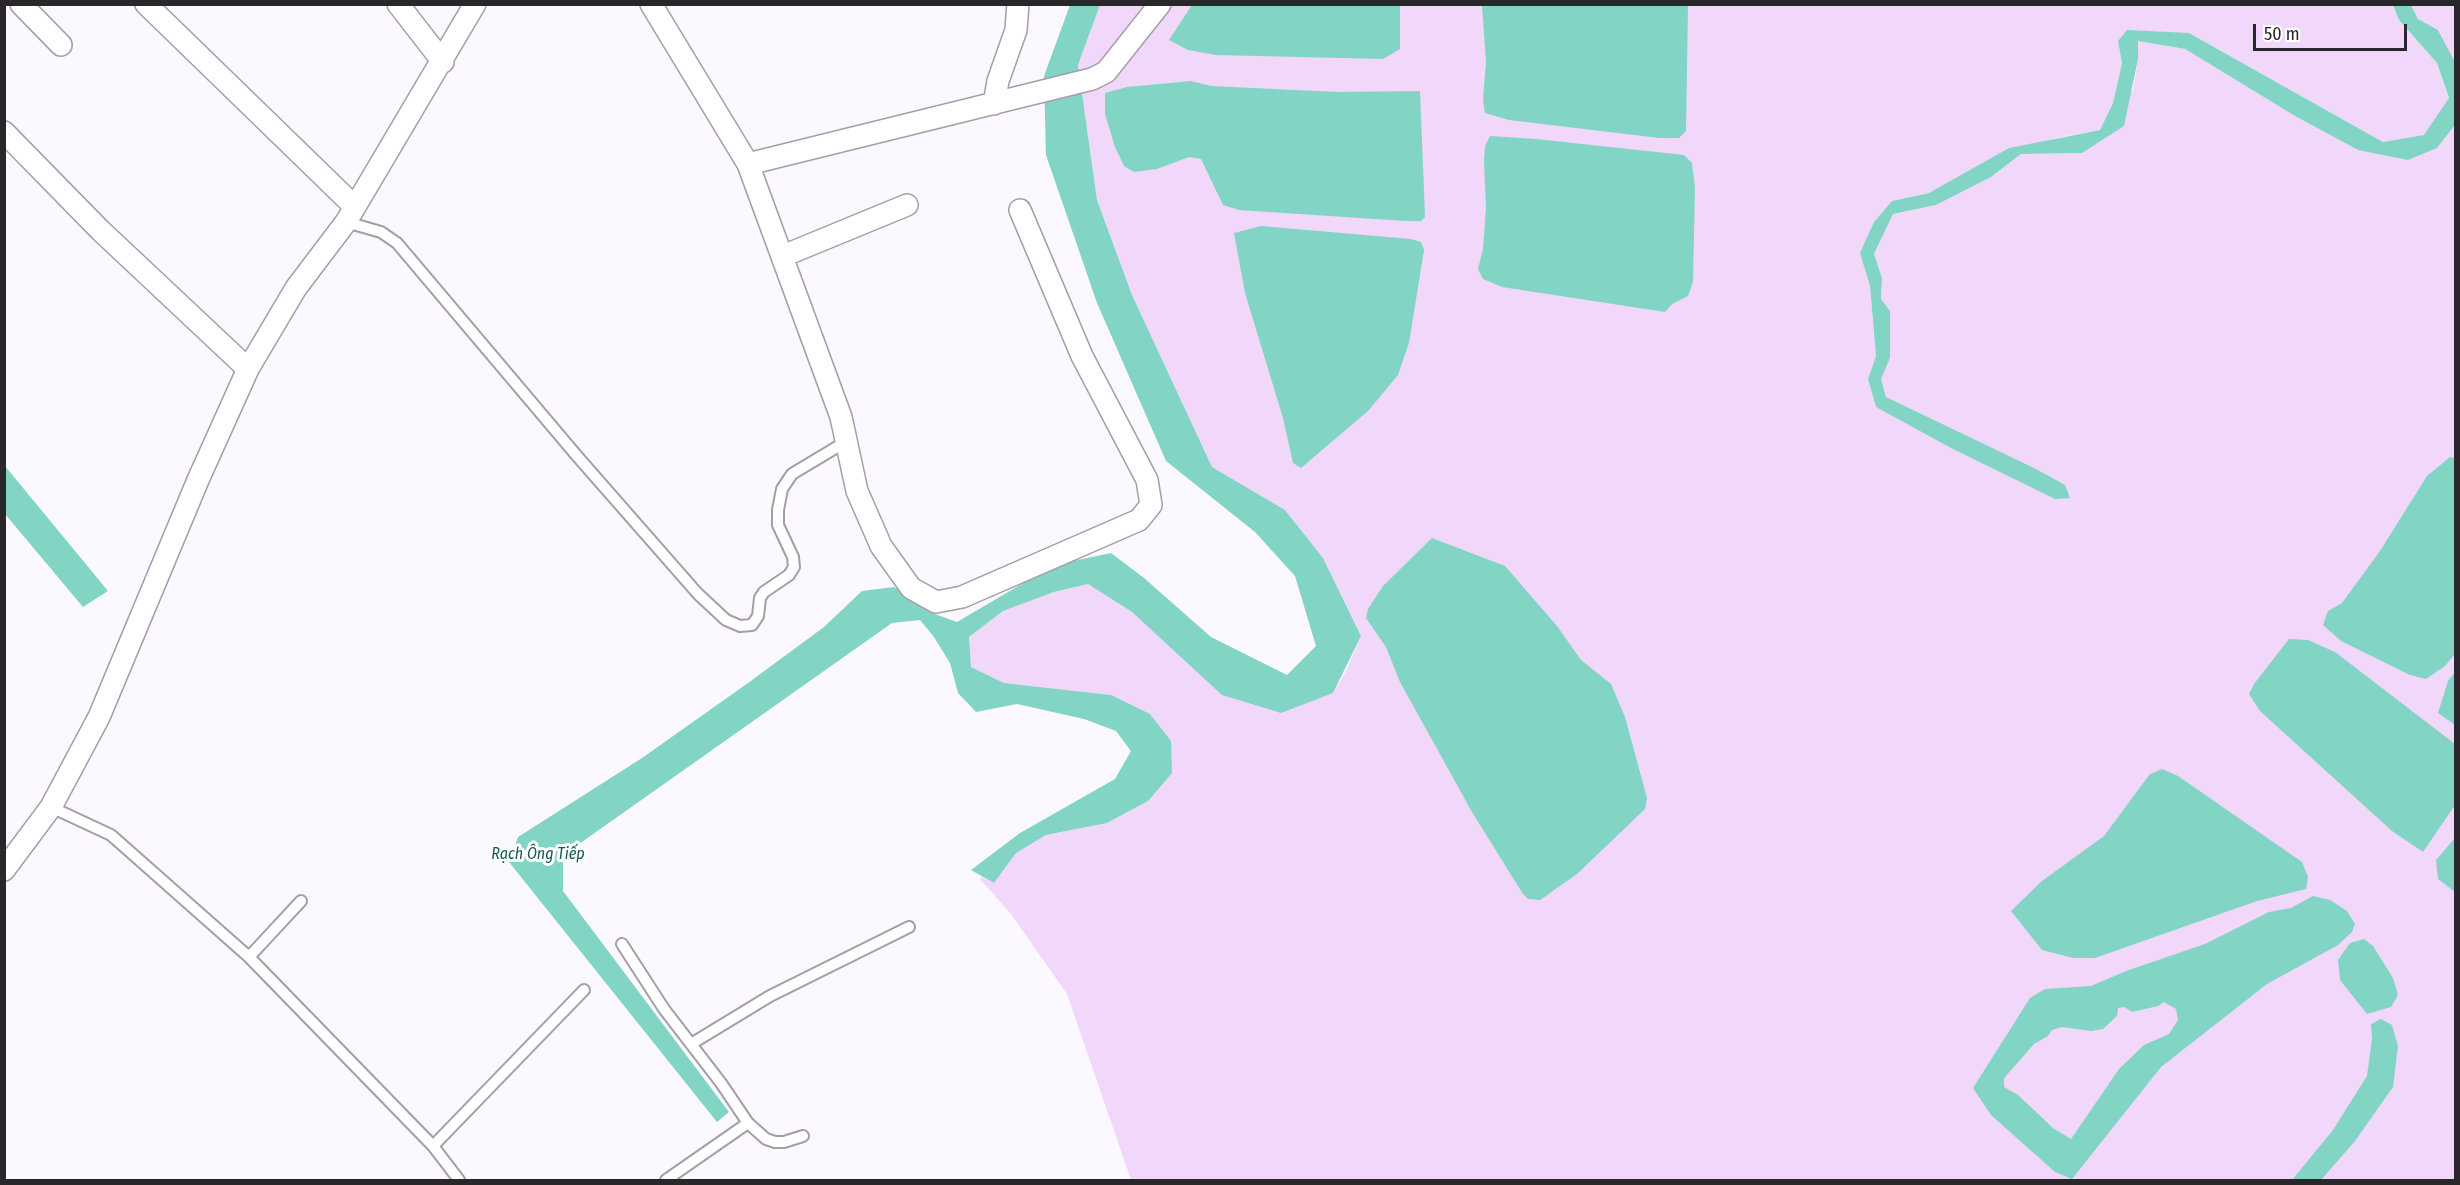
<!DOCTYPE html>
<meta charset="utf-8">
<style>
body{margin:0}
#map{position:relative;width:2460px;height:1185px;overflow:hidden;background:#fcf8ff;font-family:"Fira Sans Condensed",sans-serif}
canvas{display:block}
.frame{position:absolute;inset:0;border:6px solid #2a272b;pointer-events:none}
.scale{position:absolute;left:2253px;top:24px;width:154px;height:27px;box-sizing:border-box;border:3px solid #2a272b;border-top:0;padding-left:8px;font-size:18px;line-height:21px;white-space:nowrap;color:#2a272b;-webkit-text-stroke:4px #fff;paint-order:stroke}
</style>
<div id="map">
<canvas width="2460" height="1185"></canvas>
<div class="frame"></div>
<div class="scale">50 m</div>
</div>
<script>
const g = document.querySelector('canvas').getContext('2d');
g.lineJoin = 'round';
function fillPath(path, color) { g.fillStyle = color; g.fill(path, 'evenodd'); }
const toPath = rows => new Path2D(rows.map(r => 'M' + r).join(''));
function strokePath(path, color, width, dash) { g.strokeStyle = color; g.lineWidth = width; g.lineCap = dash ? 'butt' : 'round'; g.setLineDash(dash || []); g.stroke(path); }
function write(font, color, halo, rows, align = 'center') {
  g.font = font + ' "Fira Sans Condensed",sans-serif'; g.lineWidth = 6; g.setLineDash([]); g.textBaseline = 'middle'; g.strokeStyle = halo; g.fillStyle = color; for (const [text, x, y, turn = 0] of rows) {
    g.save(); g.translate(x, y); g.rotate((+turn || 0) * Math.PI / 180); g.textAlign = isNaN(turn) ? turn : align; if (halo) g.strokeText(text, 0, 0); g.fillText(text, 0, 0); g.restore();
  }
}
fillPath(toPath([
 [1100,5,2393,5,2399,20,2437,63,2449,99,2425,135,2383,142,2189,33,2118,41,2122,63,2113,103,2100,130,2055,138,1929,193,1892,201,1861,253,1870,286,1876,356,1868,379,1876,407,2065,485,1886,397,1881,379,1890,358,1881,299,1882,278,1874,254,1893,214,1936,205,1991,177,2021,154,2082,153,2133,90,2138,59,2138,41,2185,49,2295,116,2358,150,2437,148,2455,125,2455,1180,1131,1180,1067,994,1011,914,980,879,982,877,994,883,1016,853,1046,835,1107,823,1148,801,1111,695,1004,683,971,667,969,637,1003,611,1054,592,1088,584,1132,612,1172,648,1333,693,1346,671,1361,636,1323,558,1285,510,1212,467,1132,295,1097,200,1078,65],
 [2411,5,2455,5,2455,62,2438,30,2418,19]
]), '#f1d8fb');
fillPath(toPath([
 [1070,5,1100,5,1078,65,1097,200,1132,295,1212,467,1285,510,1323,558,1361,636,1333,693,1281,713,1222,695,1132,612,1088,584,1054,592,1003,611,969,637,971,667,1004,683,1111,695,1150,714,1171,741,1172,773,1148,801,1107,823,1046,835,1016,853,994,883,971,870,1020,833,1115,779,1131,751,1116,731,1084,719,1017,704,976,712,958,693,950,663,934,637,920,620,892,623,579,844,563,862,563,891,729,1112,717,1122,509,862,518,837,642,758,748,683,824,627,862,591,894,587,932,613,957,622,1054,565,1111,553,1144,578,1211,637,1287,675,1316,646,1295,576,1255,532,1166,461,1097,303,1046,155,1044,76],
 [1192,5,1400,5,1400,49,1383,59,1216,55,1188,50,1169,40],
 [1482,5,1688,5,1686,131,1679,138,1659,138,1509,120,1485,113,1483,100,1486,62],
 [2393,5,2411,5,2418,19,2438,30,2455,62,2455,125,2437,148,2408,160,2358,150,2295,116,2185,49,2138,41,2138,59,2124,126,2082,153,2021,154,1991,177,1936,205,1893,214,1874,254,1882,278,1881,299,1890,311,1890,358,1881,379,1886,397,2036,469,2065,485,2070,498,2055,499,1951,448,1876,407,1868,379,1876,356,1870,286,1860,253,1874,222,1892,201,1929,193,2009,148,2100,130,2113,103,2122,63,2118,41,2127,30,2189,33,2383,142,2424,135,2449,98,2437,63,2399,20],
 [1191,81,1211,86,1338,92,1420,91,1425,217,1421,221,1405,221,1239,210,1223,205,1201,159,1189,157,1157,169,1134,172,1124,166,1115,147,1105,114,1105,93,1127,87],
 [1490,136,1536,139,1684,155,1692,163,1695,188,1693,282,1688,296,1672,304,1665,312,1502,287,1483,279,1478,269,1483,249,1486,208,1484,161,1485,146],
 [1261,226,1411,239,1421,242,1424,250,1409,343,1398,375,1368,411,1301,468,1293,463,1283,418,1245,293,1234,233],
 [2450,457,2456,458,2455,654,2445,666,2426,679,2410,675,2341,641,2323,625,2328,611,2342,603,2380,551,2427,476],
 [5,466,108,591,83,607,5,514],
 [1432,538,1505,566,1557,626,1581,660,1611,684,1625,717,1647,798,1645,809,1577,874,1540,900,1528,899,1523,894,1472,812,1400,682,1386,647,1366,618,1368,609,1383,586],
 [2289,639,2308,640,2335,652,2455,744,2455,805,2423,852,2392,831,2260,711,2249,694,2254,684],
 [2455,672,2455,725,2438,713,2448,681],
 [2162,769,2178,776,2302,862,2308,877,2306,889,2257,901,2095,958,2073,958,2042,950,2011,911,2042,881,2104,836,2150,774],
 [2455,838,2455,892,2438,879,2436,860],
 [2313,896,2330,900,2347,911,2355,924,2352,932,2338,945,2267,984,2161,1067,2072,1179,2055,1172,1991,1115,1973,1088,2030,998,2045,989,2091,986,2126,971,2205,944,2269,912,2291,908],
 [2164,1002,2176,1009,2178,1020,2169,1034,2144,1045,2119,1069,2071,1139,2053,1128,2018,1095,2004,1087,2004,1078,2034,1044,2048,1036,2052,1030,2062,1027,2091,1031,2103,1029,2117,1016,2118,1008,2124,1007,2132,1012,2158,1006],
 [2364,939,2373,946,2393,978,2398,995,2391,1007,2367,1014,2340,980,2338,960,2350,943],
 [2381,1019,2392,1025,2398,1046,2393,1087,2355,1141,2321,1180,2292,1180,2333,1130,2367,1076,2372,1039,2371,1024]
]), '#82d4c4');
const lane = toPath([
 [346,222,381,232,397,243,577,456,698,594,726,620,740,626,752,625,758,616,760,598,764,592,789,575,794,567,793,557,778,525,778,510,782,489,792,474,847,441],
 [51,807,111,835,249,957,433,1146,459,1180],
 [622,944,664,1009,721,1083,748,1123,666,1180],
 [249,957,301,901],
 [691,1044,770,996,909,927],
 [748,1123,766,1139,775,1142,784,1142,803,1136],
 [433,1146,584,990]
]);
const street = toPath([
 [21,4,61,45],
 [146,4,355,207],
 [398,4,443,62],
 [651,4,748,164,841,417,857,491,881,546,911,588,936,602,962,597,1139,520,1151,505,1147,480,1082,356,1020,210],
 [994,104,998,81,1016,30,1018,4],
 [4,132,100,230,248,369],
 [748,164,1092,79,1106,72,1160,4],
 [783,256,907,205],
 [4,870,51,807,99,717,198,480,248,369,296,288,346,222,475,4]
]);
strokePath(lane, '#a59ea8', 14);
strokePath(street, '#a59ea8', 24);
strokePath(lane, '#fff', 10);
strokePath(street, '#fff', 21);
write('italic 16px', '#155a4f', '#fff', [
 ["Rạch Ông Tiếp",538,855]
]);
</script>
